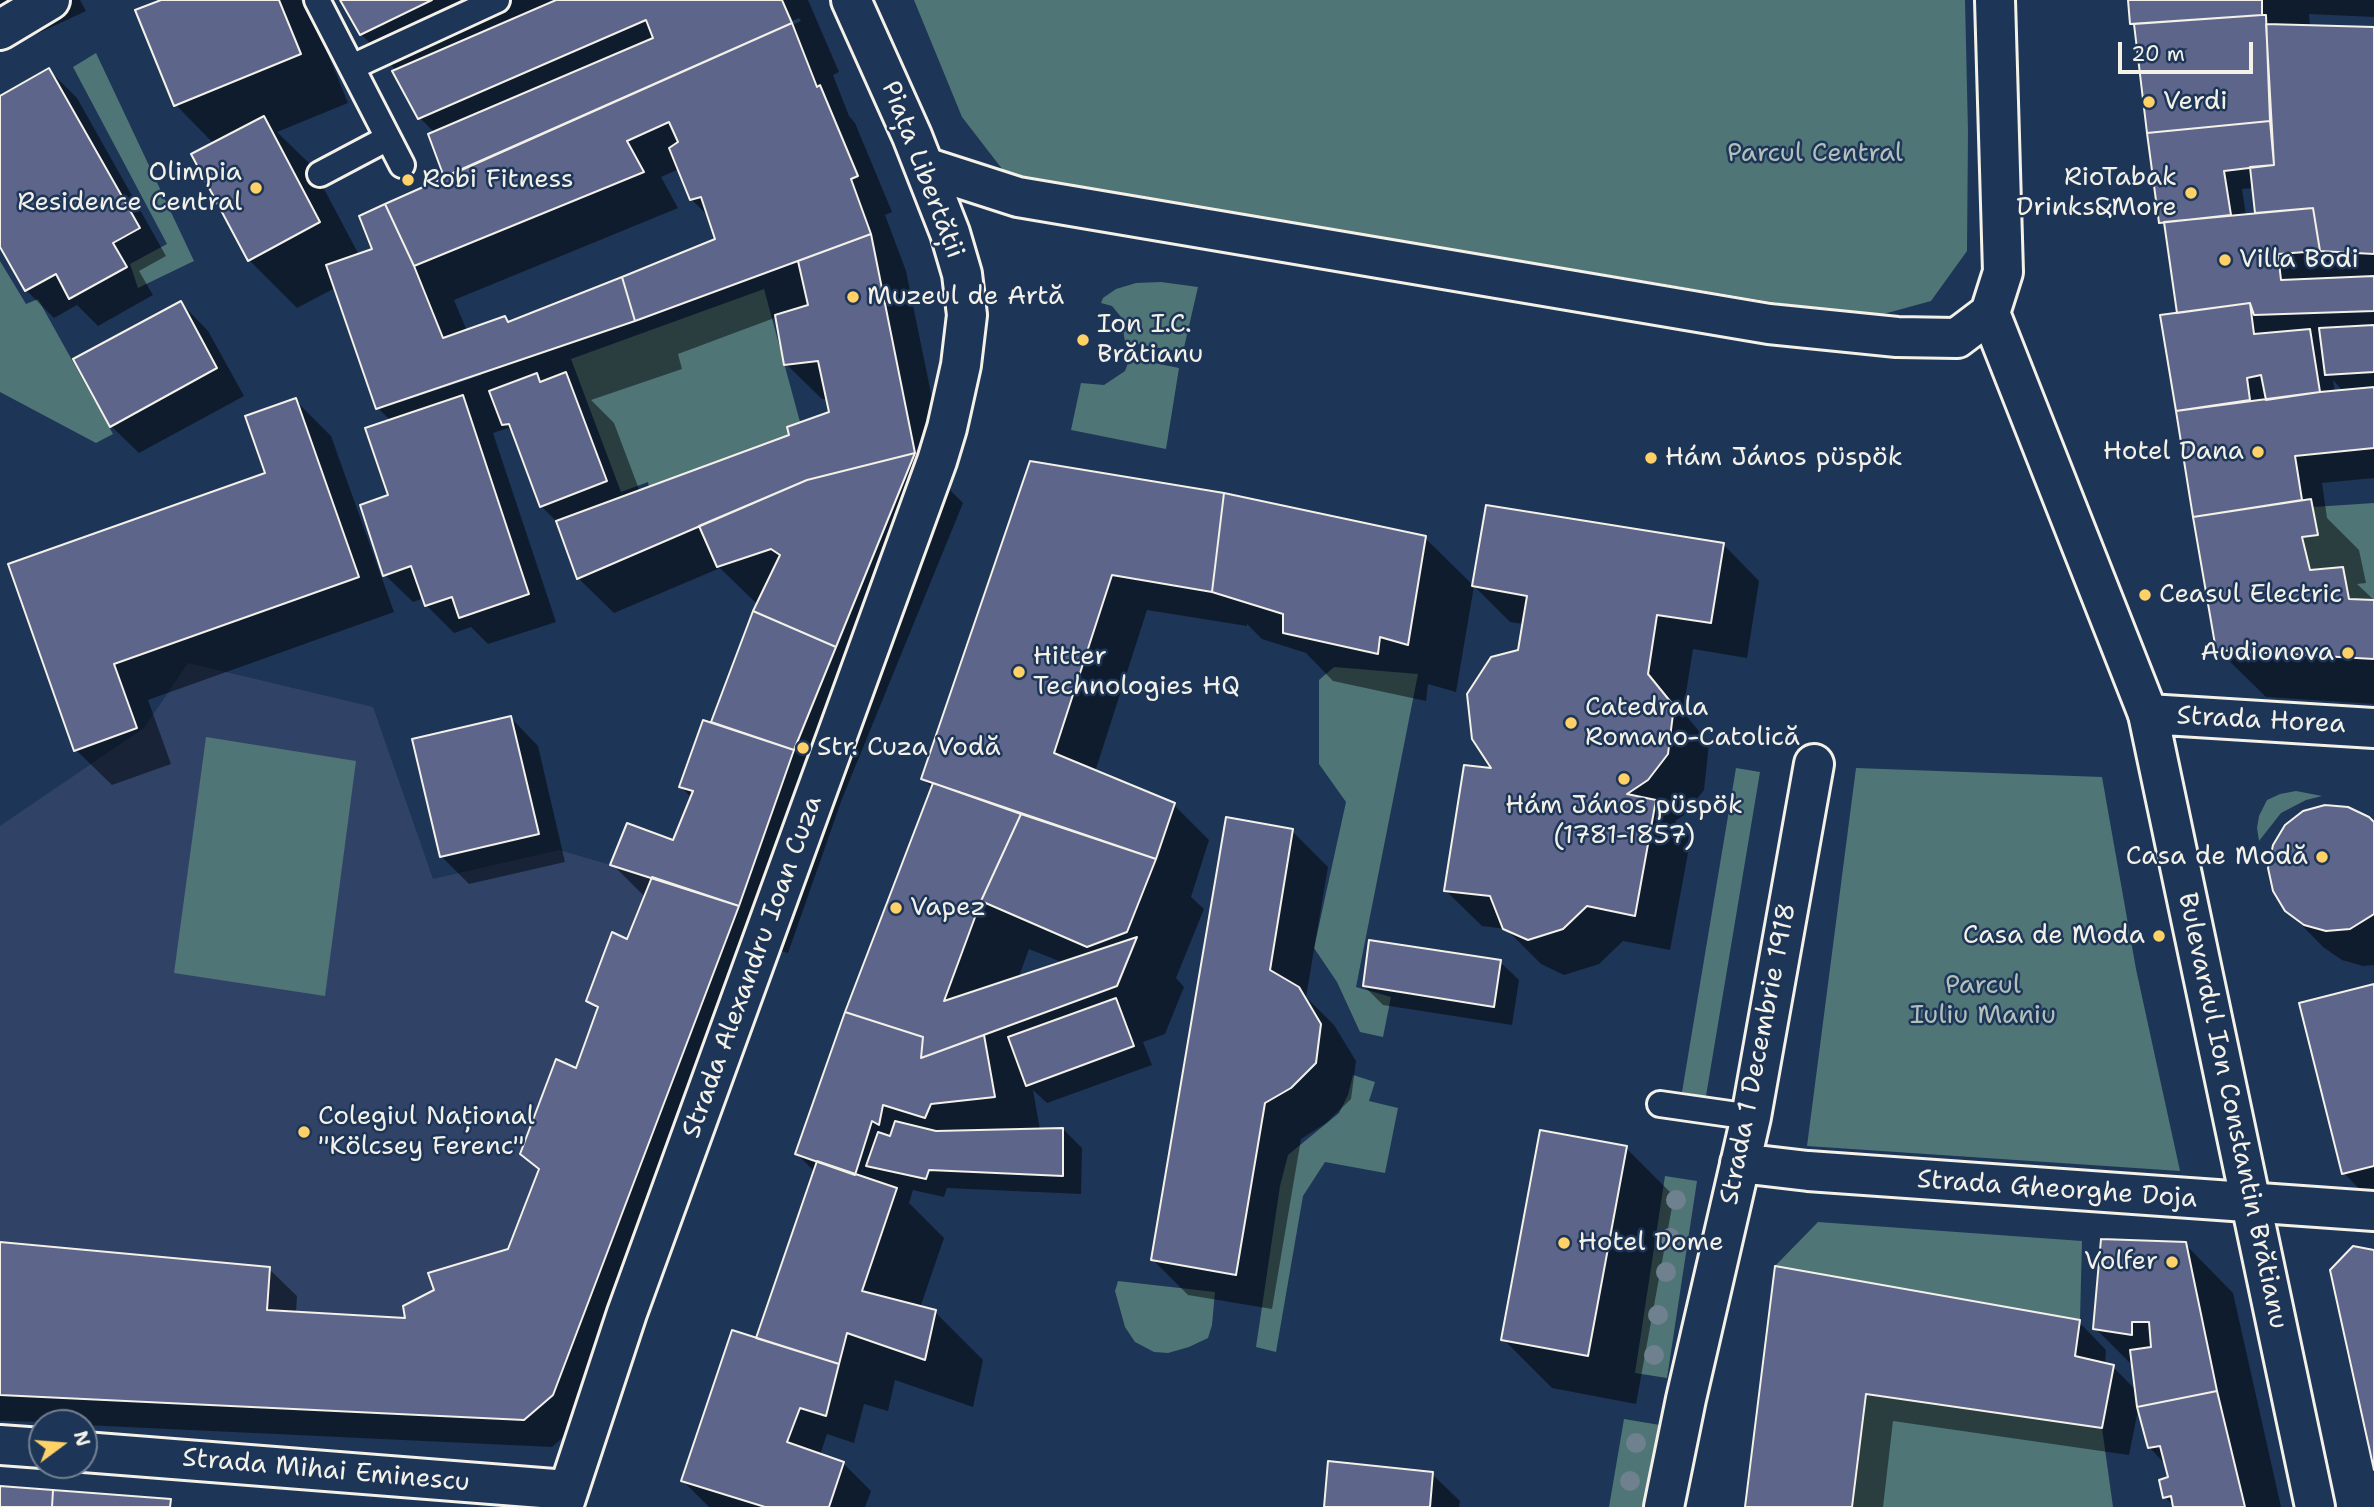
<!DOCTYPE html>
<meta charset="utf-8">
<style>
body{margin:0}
#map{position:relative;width:2374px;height:1507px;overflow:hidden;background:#1d3557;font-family:"Shantell Sans",sans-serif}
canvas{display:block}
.north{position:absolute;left:28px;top:1409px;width:70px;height:70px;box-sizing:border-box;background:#1d3557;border:2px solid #738091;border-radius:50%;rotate:74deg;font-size:19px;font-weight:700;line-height:28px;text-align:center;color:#f4f1e8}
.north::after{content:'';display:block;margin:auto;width:24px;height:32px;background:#ffd166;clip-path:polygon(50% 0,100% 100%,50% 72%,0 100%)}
.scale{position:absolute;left:2118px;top:42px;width:135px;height:32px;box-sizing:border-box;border:4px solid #f4f1e8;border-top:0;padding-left:9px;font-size:21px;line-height:24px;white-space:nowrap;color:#f4f1e8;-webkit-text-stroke:5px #1d3557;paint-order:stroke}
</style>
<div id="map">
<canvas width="2374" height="1507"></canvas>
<div class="north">N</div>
<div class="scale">20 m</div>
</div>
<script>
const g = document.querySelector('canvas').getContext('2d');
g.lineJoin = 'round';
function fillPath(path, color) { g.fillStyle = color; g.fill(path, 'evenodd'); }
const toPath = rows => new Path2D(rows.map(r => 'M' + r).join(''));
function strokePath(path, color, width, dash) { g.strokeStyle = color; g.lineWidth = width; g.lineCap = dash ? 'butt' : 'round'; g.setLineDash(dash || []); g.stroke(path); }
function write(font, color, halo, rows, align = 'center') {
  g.font = font + ' "Shantell Sans",sans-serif'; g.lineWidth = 5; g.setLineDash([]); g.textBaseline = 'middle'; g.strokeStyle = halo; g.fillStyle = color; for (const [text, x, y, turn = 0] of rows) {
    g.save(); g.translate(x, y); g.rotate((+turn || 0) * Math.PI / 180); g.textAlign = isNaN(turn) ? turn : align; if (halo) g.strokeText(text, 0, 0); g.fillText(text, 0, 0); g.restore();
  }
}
fillPath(toPath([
 [188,663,373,707,433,879,559,850,652,877,513,1381,0,1363,0,826,144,728]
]), '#304367');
fillPath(toPath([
 [914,0,1965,0,1968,132,1967,251,1931,301,1869,318,1591,272,1016,187,962,117],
 [96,53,194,261,138,288,130,264,167,244,73,67],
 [0,261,26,304,38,299,113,434,96,443,0,392],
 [1161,282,1198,287,1183,352,1125,342,1121,317,1112,306,1101,303,1103,298,1116,289,1136,283],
 [764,289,800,422,787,427,789,435,649,487,648,482,621,492,571,359],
 [1130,358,1179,368,1166,449,1071,430,1081,383,1104,385,1125,371],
 [2374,503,2374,600,2349,599,2343,567,2310,570,2302,537,2318,534,2313,507],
 [1334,667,1418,674,1356,987,1391,997,1383,1037,1360,1032,1337,982,1314,948,1346,802,1319,764,1319,680],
 [206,737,356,761,325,996,174,973],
 [1736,768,1760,772,1706,1096,1682,1092],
 [1856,768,2102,777,2136,969,2180,1171,1807,1146],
 [2296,791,2322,796,2306,800,2281,813,2259,841,2257,828,2259,816,2267,800,2280,794],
 [1353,1075,1375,1082,1369,1101,1398,1108,1385,1173,1325,1162,1303,1196,1276,1352,1256,1347,1280,1186,1288,1155,1339,1113,1348,1095],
 [1665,1176,1697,1181,1667,1378,1635,1373],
 [1818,1222,2082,1241,2080,1320,1775,1266],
 [1118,1281,1215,1292,1212,1325,1208,1338,1189,1347,1168,1353,1154,1352,1135,1342,1125,1327,1115,1291],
 [1866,1394,2102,1428,2113,1507,1852,1507],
 [1624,1419,1660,1425,1646,1507,1609,1507]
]), '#4f7577');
fillPath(toPath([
 [0,0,80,0,86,11,0,51],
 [165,0,300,0,310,10,348,103,277,132,312,166,359,255,374,250,447,178,430,135,435,133,420,118,394,72,397,71,361,34,342,0,808,0,839,72,833,75,849,116,855,123,892,212,885,215,906,271,951,491,963,503,842,799,788,953,762,945,580,1422,552,1447,84,1425,84,1423,0,1421,0,1244,269,1269,297,1296,296,1314,407,1320,509,1250,540,1172,522,1154,577,1070,598,1011,588,1000,628,942,646,898,612,864,674,843,692,798,681,787,712,724,758,605,720,568,614,613,578,578,558,523,541,506,515,436,508,428,493,433,556,622,488,644,471,627,454,633,426,605,424,598,413,602,385,575,390,496,391,421,378,408,335,288,297,308,249,260,214,144,176,105],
 [799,18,801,21,693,69,691,66],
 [679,169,691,199,710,218,717,240,510,323,505,318,467,331,454,300,678,208,661,177],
 [777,317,786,364,822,399,828,399,831,414,791,436,640,492,614,423,591,400,682,369,678,354],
 [479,372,482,375,398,403,397,400],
 [2130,0,2374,0,2374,17,2309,14,2310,27,2374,30,2374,478,2322,483,2327,518,2359,550,2366,583,2357,584,2374,600,2374,704,2266,697,2217,649,2162,317,2181,314,2167,228,2161,222,2137,28,2132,24],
 [2266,66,2269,66,2272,130,2269,130],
 [2254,188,2257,214,2246,216,2242,189],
 [2333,380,2344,392,2335,392],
 [49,70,77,98,166,256,139,271,153,295,98,326,77,305,54,318,26,290,0,244,0,98],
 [181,303,208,331,244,396,139,453,111,426],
 [295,400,331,436,394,612,148,700,171,764,112,785,76,750,11,565,268,474],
 [1031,463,1425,538,1474,586,1456,692,1428,684,1426,701,1333,681,1306,653,1262,639,1247,624,1247,626,1147,610,1095,772,1174,805,1209,840,1191,897,1204,909,1176,978,1184,987,1165,1034,1143,1042,1152,1065,1047,1103,1033,1090,1040,1130,1063,1129,1082,1148,1081,1194,947,1188,944,1197,913,1190,909,1203,944,1238,920,1308,935,1312,983,1360,973,1407,895,1380,888,1411,864,1404,854,1443,827,1434,820,1455,843,1463,871,1491,865,1507,709,1507,683,1481,763,1342,815,1172,797,1154,933,788,923,779],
 [1029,949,1064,963,1018,979],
 [1724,545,1759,581,1747,658,1693,649,1683,712,1709,743,1704,790,1684,815,1675,821,1691,837,1670,950,1623,941,1599,964,1564,975,1541,964,1506,929,1482,926,1446,891,1494,770,1524,624,1510,622,1474,586],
 [511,718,538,746,565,862,469,884,441,856],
 [2374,824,2374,965,2363,966,2342,960,2323,947,2287,910],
 [1292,831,1328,867,1306,997,1334,1025,1356,1061,1351,1099,1326,1123,1301,1139,1272,1309,1188,1295,1152,1259],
 [1500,962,1519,980,1512,1025,1383,1005,1364,986],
 [2374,986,2374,1200,2371,1201,2344,1173],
 [1626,1148,1674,1196,1636,1404,1552,1388,1503,1339],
 [2185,1244,2233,1293,2281,1507,2175,1507,2165,1497,2170,1479,2166,1465,2149,1447,2139,1405,2129,1455,1893,1421,1883,1507,1747,1507,1776,1268,2079,1322,2106,1350,2105,1365,2113,1367,2137,1391,2134,1367,2095,1328],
 [1432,1474,1460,1501,1459,1507,1325,1507]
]), '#0007');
const building = toPath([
 [161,0,279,0,301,54,174,106,135,10,161,0],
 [340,0,432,0,360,35,340,0],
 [556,0,782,0,792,23,444,177,428,134,653,38,646,20,418,119,392,71,556,0],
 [2128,0,2262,0,2262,15,2130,24,2128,0],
 [2262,15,2266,15,2270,121,2147,133,2134,24,2262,15],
 [792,23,817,87,820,85,858,176,851,179,871,234,635,321,622,277,715,239,701,197,690,200,669,148,678,142,669,122,627,141,644,172,414,266,385,204,792,23],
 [2266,24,2374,27,2374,254,2320,251,2313,208,2255,213,2250,167,2274,165,2266,24],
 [49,68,140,228,113,243,127,267,69,299,56,274,25,291,0,247,0,96,49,68],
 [264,116,320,222,248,261,191,154,264,116],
 [2270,121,2274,165,2224,171,2231,215,2159,223,2147,133,2270,121],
 [385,204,414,266,443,338,505,316,508,322,622,277,635,321,376,409,326,265,372,249,359,216,385,204],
 [2313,208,2320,251,2278,254,2281,280,2374,276,2374,311,2254,315,2250,303,2177,313,2164,222,2313,208],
 [871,234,915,453,807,480,577,579,556,521,789,435,787,427,829,412,818,361,784,365,775,315,808,305,798,261,871,234],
 [181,301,217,368,110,427,73,359,181,301],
 [2250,303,2254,334,2310,329,2320,392,2266,400,2261,375,2247,378,2250,400,2176,411,2160,315,2250,303],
 [2374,325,2374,372,2325,375,2319,328,2374,325],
 [566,372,607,481,540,507,509,424,502,425,489,391,537,373,540,382,566,372],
 [2374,387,2374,448,2295,456,2302,500,2193,517,2176,411,2320,392,2374,387],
 [463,395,529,594,459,618,452,597,425,606,411,566,383,576,360,505,388,495,365,428,463,395],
 [296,398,359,577,114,664,137,728,74,751,8,564,265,473,245,416,296,398],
 [915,453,836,647,753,611,780,555,771,549,717,567,699,526,807,480,915,453],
 [1030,461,1224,493,1212,592,1112,575,1054,753,1175,803,1156,859,921,779,1030,461],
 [1224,493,1426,536,1408,645,1380,637,1378,654,1283,633,1283,614,1212,592,1224,493],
 [2311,499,2318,535,2302,537,2310,570,2343,567,2349,599,2374,600,2374,659,2216,650,2193,517,2311,499],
 [1486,505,1724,543,1711,623,1657,615,1648,674,1674,706,1668,754,1648,780,1627,794,1656,800,1635,916,1587,906,1563,929,1528,940,1503,929,1490,896,1444,891,1464,765,1491,768,1472,739,1467,694,1491,657,1518,650,1527,596,1472,586,1486,505],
 [753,611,836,647,794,750,711,722,753,611],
 [511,716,539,834,440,857,412,739,511,716],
 [703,720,794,750,739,906,610,865,627,823,673,840,693,791,679,787,703,720],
 [933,783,1021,814,981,901,944,1001,1137,937,1117,986,921,1058,923,1037,845,1012,933,783],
 [2325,805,2348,807,2369,817,2374,822,2374,914,2350,929,2326,931,2304,925,2285,911,2273,891,2268,868,2273,845,2285,825,2303,811,2325,805],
 [1021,814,1156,859,1127,932,1087,947,981,901,1021,814],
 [1226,817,1293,829,1270,970,1299,987,1321,1024,1316,1063,1291,1088,1265,1103,1236,1275,1151,1260,1226,817],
 [652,877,739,906,553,1395,524,1420,0,1395,0,1242,270,1267,267,1310,405,1318,403,1306,434,1290,428,1273,508,1249,539,1169,520,1154,556,1059,576,1068,598,1007,586,1001,612,932,627,939,652,877],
 [1369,940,1501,960,1494,1007,1363,986,1369,940],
 [2374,984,2374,1166,2342,1174,2299,1003,2374,984],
 [1116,998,1134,1046,1026,1086,1008,1037,1116,998],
 [845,1012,923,1037,921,1058,984,1035,995,1097,931,1104,925,1118,883,1105,879,1125,872,1121,855,1175,795,1154,845,1012],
 [895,1121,936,1131,1063,1128,1063,1176,929,1170,926,1179,866,1166,878,1132,890,1136,895,1121],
 [1540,1130,1627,1146,1588,1356,1501,1340,1540,1130],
 [817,1161,897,1188,862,1291,936,1310,925,1360,847,1333,839,1364,756,1338,817,1161],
 [2101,1239,2186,1242,2217,1391,2137,1407,2130,1350,2151,1347,2149,1322,2132,1322,2132,1335,2093,1329,2101,1239],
 [2353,1246,2374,1250,2374,1470,2330,1270,2353,1246],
 [1775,1266,2080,1320,2075,1356,2114,1365,2102,1428,1866,1394,1852,1507,1745,1507,1775,1266],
 [732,1330,839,1364,826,1416,800,1408,787,1442,844,1462,829,1507,765,1507,681,1481,732,1330],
 [2217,1391,2245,1507,2173,1507,2171,1496,2163,1498,2159,1480,2168,1477,2160,1446,2148,1448,2137,1407,2217,1391],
 [1328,1461,1433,1472,1430,1507,1324,1507,1328,1461],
 [0,1486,53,1490,52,1507,0,1507,0,1486],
 [53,1490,171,1499,170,1507,52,1507,53,1490]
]);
fillPath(building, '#5d658b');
strokePath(building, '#f4f1e8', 2);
const lane = toPath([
 [317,0,402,165],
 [352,67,497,0],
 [320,174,388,138],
 [1660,1104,1751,1117]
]);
const street = toPath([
 [0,30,50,0],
 [925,167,1018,197,1769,324,1897,337,1957,338,1990,313,2003,272,1995,0],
 [1990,313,2148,714],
 [1740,1163,1808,1171,2374,1211],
 [0,1445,42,1448],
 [84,1452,567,1490],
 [1664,1507,1686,1399,1751,1117,1814,764]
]);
const secondary = toPath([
 [563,1507,627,1313,937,461,947,428,961,365,967,315,962,274,950,233,912,136,851,0],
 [2315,1507,2148,714,2374,728]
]);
strokePath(lane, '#f4f1e8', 30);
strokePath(street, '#f4f1e8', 44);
strokePath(secondary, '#f4f1e8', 44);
strokePath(lane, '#1d3557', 24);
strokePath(street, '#1d3557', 38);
strokePath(secondary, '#1d3557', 38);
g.fillStyle = '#6f818e';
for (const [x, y] of [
 [1676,1200],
 [1670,1238],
 [1666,1272],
 [1658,1315],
 [1654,1355],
 [1636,1443],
 [1630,1481]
]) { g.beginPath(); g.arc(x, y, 10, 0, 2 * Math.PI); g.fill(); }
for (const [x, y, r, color] of [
 [2149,102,7,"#ffd166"],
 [408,180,7,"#ffd166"],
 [256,188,7,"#ffd166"],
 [2191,193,7,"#ffd166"],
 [2225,260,7,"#ffd166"],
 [853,297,7,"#ffd166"],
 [1083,340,7,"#ffd166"],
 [2258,452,7,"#ffd166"],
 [1651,458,7,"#ffd166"],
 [2145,595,7,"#ffd166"],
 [2348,653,7,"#ffd166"],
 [1019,672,7,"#ffd166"],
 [1571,723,7,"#ffd166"],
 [803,748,7,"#ffd166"],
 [1624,779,7,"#ffd166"],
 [2322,857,7,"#ffd166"],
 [896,908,7,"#ffd166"],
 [2159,936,7,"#ffd166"],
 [304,1132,7,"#ffd166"],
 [1564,1243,7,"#ffd166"],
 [2172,1262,7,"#ffd166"]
]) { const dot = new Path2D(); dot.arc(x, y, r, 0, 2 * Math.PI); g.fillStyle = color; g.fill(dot); strokePath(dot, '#1d3557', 2.5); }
write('26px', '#f4f1e8', '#1d3557', [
 ["Verdi",2163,102],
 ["Olimpia",242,173,"right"],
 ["Residence Central",242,203,"right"],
 ["RioTabak",2177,178,"right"],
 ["Drinks&More",2177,208,"right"],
 ["Robi Fitness",422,180],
 ["Villa Bodi",2239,260],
 ["Muzeul de Artă",867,297],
 ["Ion I.C.",1097,325],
 ["Brătianu",1097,355],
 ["Hotel Dana",2244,452,"right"],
 ["Hám János püspök",1665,458],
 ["Ceasul Electric",2159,595],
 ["Audionova",2334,653,"right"],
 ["Hitter",1033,657],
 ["Technologies HQ",1033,687],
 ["Catedrala",1585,708],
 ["Romano-Catolică",1585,738],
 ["Str. Cuza Vodă",817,748],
 ["Hám János püspök",1624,806,"center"],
 ["(1781-1857)",1624,836,"center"],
 ["Casa de Modă",2308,857,"right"],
 ["Vapez",910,908],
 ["Casa de Moda",2145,936,"right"],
 ["Colegiul Național",318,1117],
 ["\"Kölcsey Ferenc\"",318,1147],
 ["Hotel Dome",1578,1243],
 ["Volfer",2158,1262,"right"]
], 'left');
write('26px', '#b2bfbb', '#1d3557', [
 ["Parcul Central",1815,154],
 ["Parcul",1983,986],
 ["Iuliu Maniu",1983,1016]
]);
write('26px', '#f4f1e8', '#1d3557', [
 ["Piața Libertății",922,170,69],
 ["Strada Horea",2261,721,3],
 ["Strada Alexandru Ioan Cuza",753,967,-70],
 ["Strada 1 Decembrie 1918",1759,1054,-79],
 ["Bulevardul Ion Constantin Brătianu",2232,1111,78],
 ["Strada Gheorghe Doja",2057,1190,4],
 ["Strada Mihai Eminescu",326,1471,5]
]);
</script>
